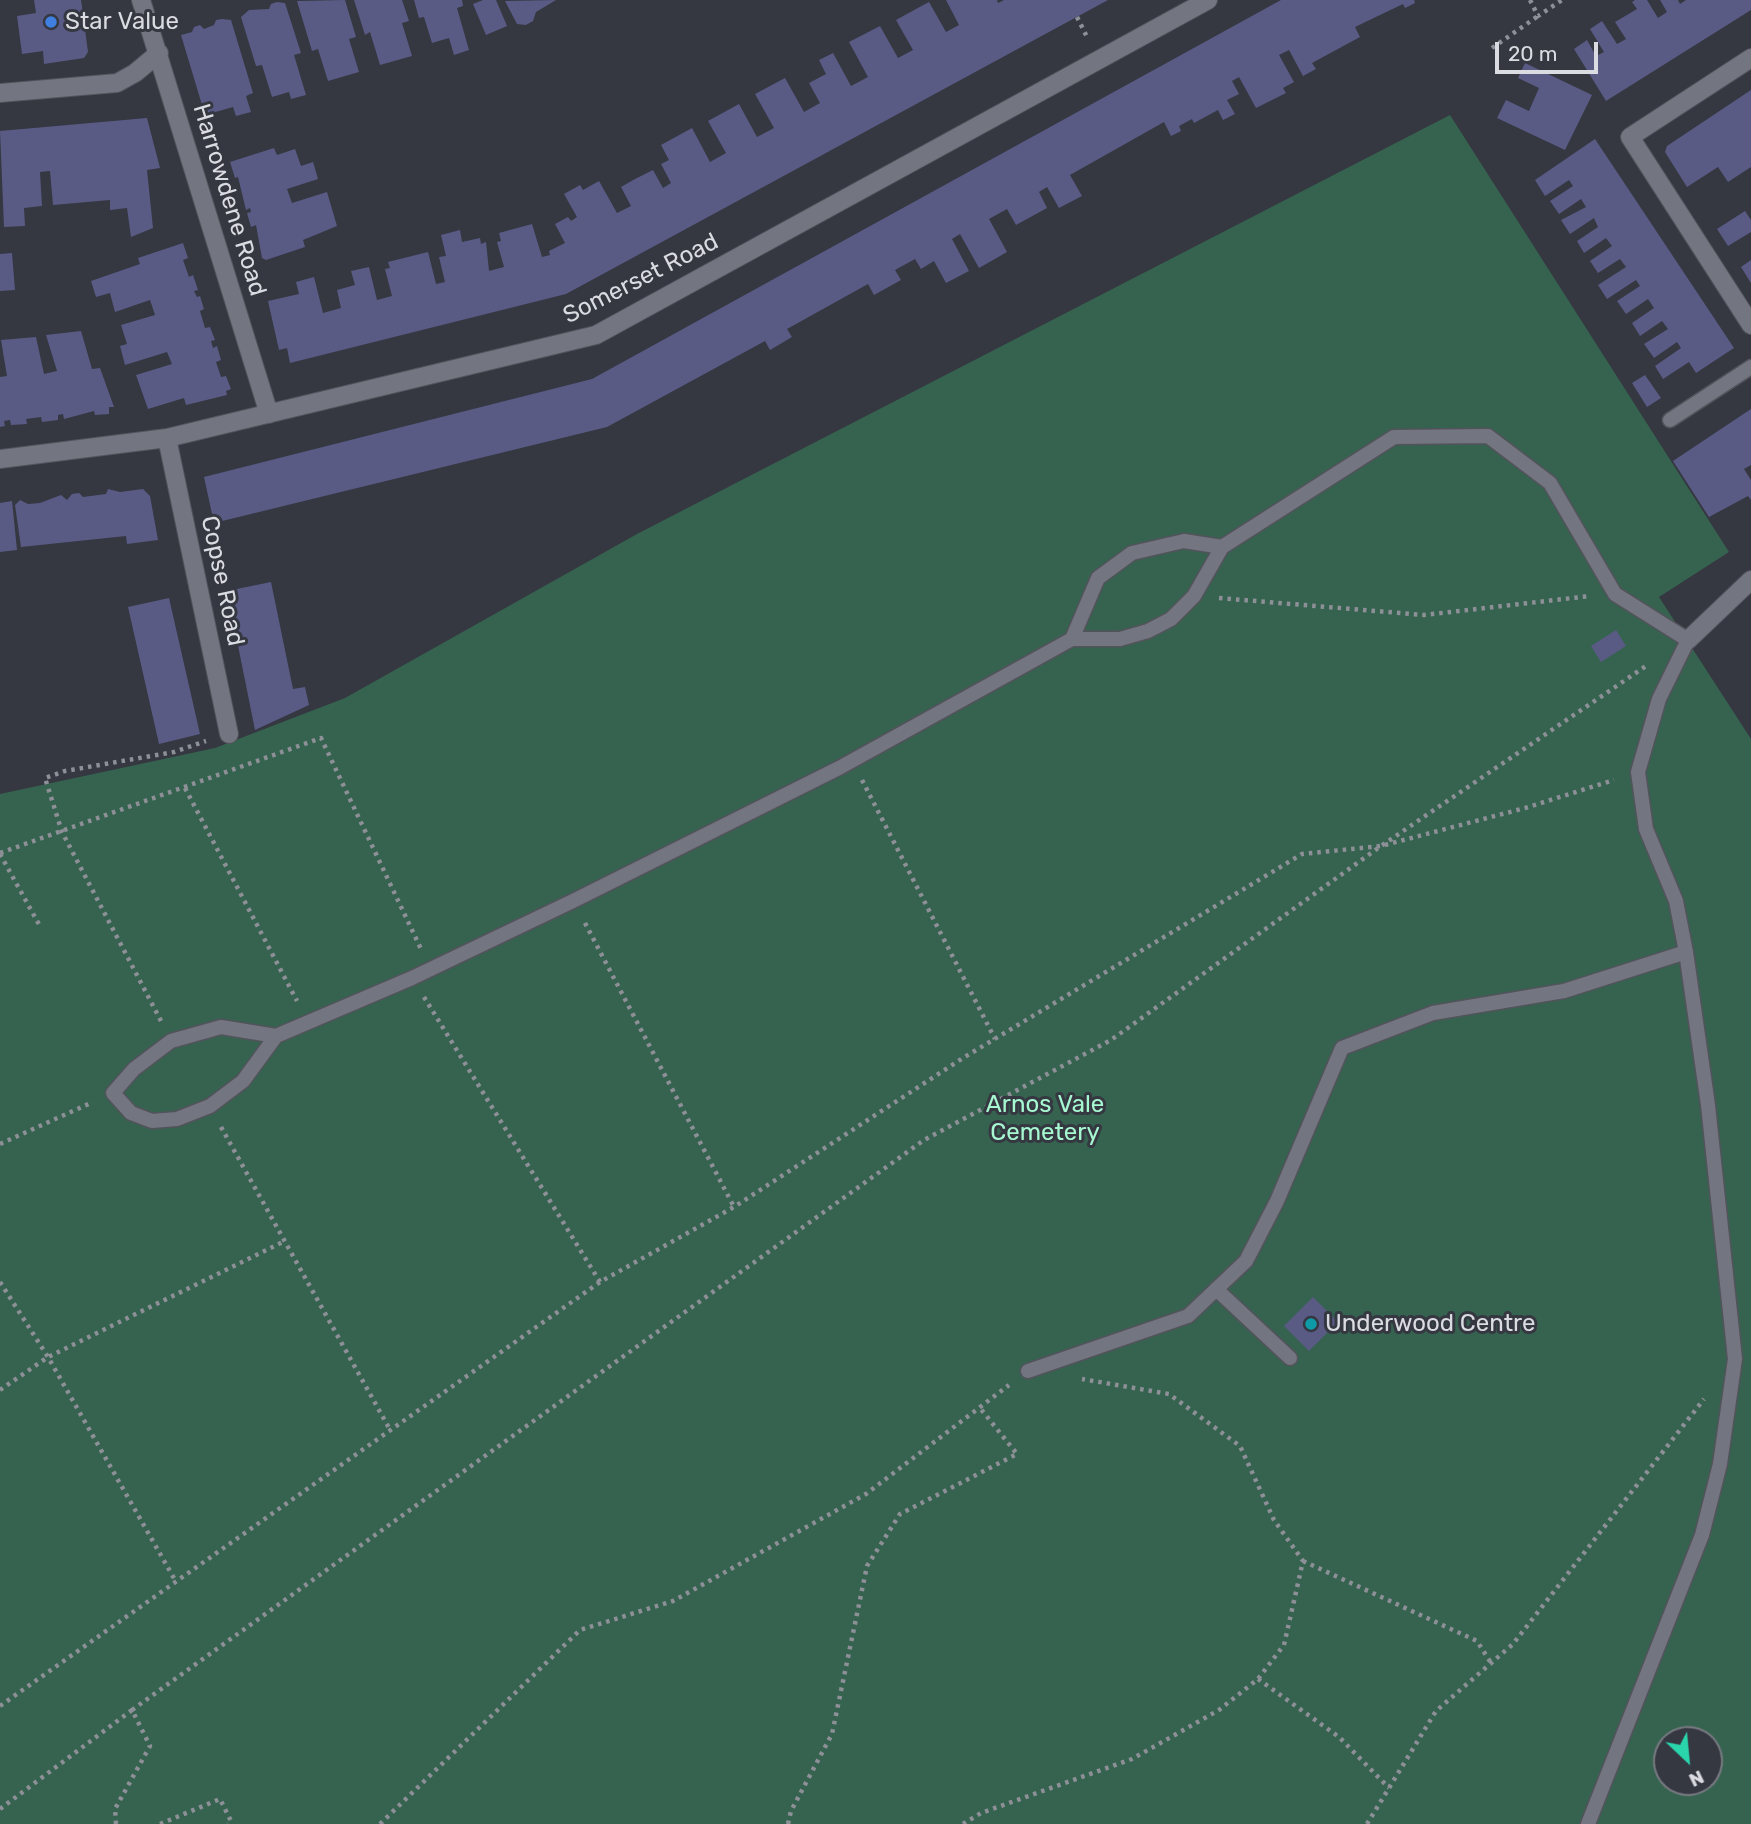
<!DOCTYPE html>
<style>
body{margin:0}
#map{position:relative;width:1751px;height:1824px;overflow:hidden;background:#353741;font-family:Rubik,sans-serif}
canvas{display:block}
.north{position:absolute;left:1653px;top:1726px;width:70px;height:70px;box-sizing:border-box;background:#353741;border:2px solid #777981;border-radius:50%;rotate:154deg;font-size:19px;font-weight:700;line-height:28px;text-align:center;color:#dbdce2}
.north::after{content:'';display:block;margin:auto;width:24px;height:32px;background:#2ad5ac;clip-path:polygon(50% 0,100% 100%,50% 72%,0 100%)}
.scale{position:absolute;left:1495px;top:42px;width:103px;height:32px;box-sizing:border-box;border:4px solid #dbdce2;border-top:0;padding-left:9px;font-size:21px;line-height:24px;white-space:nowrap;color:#dbdce2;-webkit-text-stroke:5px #353741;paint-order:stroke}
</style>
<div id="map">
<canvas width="1751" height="1824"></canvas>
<div class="north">N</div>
<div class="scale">20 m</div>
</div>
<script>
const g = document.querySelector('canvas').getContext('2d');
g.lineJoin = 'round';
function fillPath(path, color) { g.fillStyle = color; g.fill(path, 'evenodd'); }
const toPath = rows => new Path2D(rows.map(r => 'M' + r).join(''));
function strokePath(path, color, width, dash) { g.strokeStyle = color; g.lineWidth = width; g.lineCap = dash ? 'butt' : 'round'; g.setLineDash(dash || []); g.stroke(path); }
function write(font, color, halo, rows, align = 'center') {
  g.font = font + ' Rubik,sans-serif'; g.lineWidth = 6; g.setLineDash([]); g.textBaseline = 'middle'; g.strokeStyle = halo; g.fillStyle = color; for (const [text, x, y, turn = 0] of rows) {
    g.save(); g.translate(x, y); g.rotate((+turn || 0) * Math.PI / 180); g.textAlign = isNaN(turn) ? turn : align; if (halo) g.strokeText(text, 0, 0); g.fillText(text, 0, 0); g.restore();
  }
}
fillPath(toPath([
 [1450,115,1729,552,1659,597,1751,739,1751,1824,0,1824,0,794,215,748,345,698,637,534],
 [1667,1740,1709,1740,1709,1782,1667,1782]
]), '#36634f');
fillPath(toPath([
 [34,0,81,0,88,52,84,58,44,64,43,51,22,54,17,16,36,13],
 [345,0,356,37,349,39,359,72,328,81,318,49,312,51,297,1],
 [354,0,402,0,409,21,402,23,412,56,380,65,370,32,365,35],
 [414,0,462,0,463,6,457,8,469,50,454,55,449,38,432,43,424,17,419,18],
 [483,0,496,0,507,26,486,35,473,4],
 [556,0,536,12,533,21,526,25,517,24,505,1],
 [946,0,997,0,998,3,1004,0,1108,0,566,294,290,363,287,348,279,350,268,301,299,294,296,282,314,277,323,313,341,308,337,290,355,285,351,271,369,267,377,300,392,296,385,269,390,268,388,262,428,252,436,284,445,282,439,257,446,256,441,235,460,230,462,242,480,238,481,244,486,242,489,271,504,267,497,242,501,241,499,233,532,224,542,257,550,255,549,251,565,243,555,224,568,217,571,221,577,217,564,194,580,185,583,190,599,181,617,213,631,206,621,187,635,179,653,170,663,188,671,183,661,164,669,160,661,145,692,128,710,162,726,153,708,121,739,104,757,137,774,128,755,94,785,78,804,112,820,103,809,83,826,74,819,60,833,53,851,86,868,77,849,42,880,26,898,58,913,50,896,20,916,9,929,2,946,32,959,25],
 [1281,0,1414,0,1415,3,1405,8,1403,4,1355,27,1360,37,1312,63,1316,69,1303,76,1289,50,1279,55,1294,82,1283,88,1286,93,1256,108,1239,77,1232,81,1239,94,1227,100,1235,114,1223,120,1218,110,1194,123,1192,119,1179,126,1181,131,1171,136,1164,122,1070,175,1082,196,1059,208,1047,187,1039,192,1047,208,1016,225,1007,209,989,219,1007,252,979,268,960,234,952,239,969,271,946,283,934,261,921,269,915,259,895,270,901,280,874,295,868,284,787,329,792,337,770,350,765,341,607,427,214,523,204,477,592,379],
 [1635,0,1647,0,1658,18,1667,12,1660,0,1678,0,1680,4,1686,0,1751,0,1751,10,1606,101,1574,49,1587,40,1596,56,1604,52,1590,29,1602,21,1617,44,1626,39,1615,22,1637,9,1632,2],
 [277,2,285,3,301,53,294,55,306,95,291,99,289,92,272,97,262,65,256,66,241,17,249,10,269,9,271,4],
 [222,19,231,20,253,93,246,96,251,112,236,116,233,107,205,115,181,35,192,32,194,27,200,25,204,29,214,25,216,20],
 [1525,63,1592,95,1565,150,1497,118,1506,100,1529,111,1539,88,1518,78],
 [1751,90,1751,167,1728,182,1718,167,1687,187,1665,152,1667,146],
 [147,118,160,168,147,170,153,228,131,237,127,208,110,210,110,200,53,205,50,171,40,172,42,206,24,208,25,226,4,227,0,131],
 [1595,139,1734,348,1696,373,1689,362,1663,379,1655,366,1681,348,1677,342,1654,358,1644,344,1668,329,1662,321,1640,336,1632,323,1654,308,1648,299,1626,314,1617,301,1640,286,1636,280,1607,299,1598,285,1626,267,1620,259,1598,273,1590,261,1612,246,1606,238,1584,253,1577,241,1598,227,1594,218,1570,234,1561,220,1586,207,1581,199,1559,214,1550,201,1573,186,1569,180,1545,196,1535,180],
 [274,148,277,155,295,149,301,166,313,162,318,179,287,189,292,203,327,192,337,226,303,240,305,247,266,260,262,258,256,225,251,227,247,213,251,212,250,208,246,210,238,177,235,178,230,162],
 [1745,211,1751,220,1751,232,1728,246,1717,229],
 [183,243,188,258,183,260,189,277,193,275,198,290,194,291,197,297,200,296,204,309,200,311,205,328,210,327,215,340,211,341,213,348,217,346,221,360,216,362,221,377,226,376,231,389,226,391,227,395,186,405,184,398,148,409,136,375,172,364,167,352,125,365,120,346,127,344,121,325,155,315,150,300,115,312,110,293,96,297,91,281,140,264,138,258],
 [12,253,15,290,0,291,0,254],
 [1751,260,1751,283,1741,267],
 [81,331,92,369,100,368,114,407,109,407,109,414,95,415,94,411,64,419,63,414,58,415,58,420,42,422,41,417,26,419,27,424,11,425,10,420,4,421,5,426,0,427,0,377,7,376,1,340,36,337,44,374,57,371,46,335],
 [1645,375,1661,398,1647,407,1632,383],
 [1751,409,1751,465,1744,469,1751,480,1751,500,1748,496,1709,517,1673,461],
 [108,489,120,492,143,489,150,496,158,540,127,544,126,536,21,547,15,505,20,500,28,504,40,503,61,495,67,500,72,494,79,493,83,497,106,494],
 [12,501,17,550,0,552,0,503],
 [271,582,293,689,305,687,309,705,255,730,227,591],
 [169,598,200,734,159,744,128,607],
 [1616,630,1626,646,1601,662,1591,646],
 [1313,1297,1338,1322,1309,1351,1284,1326]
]), '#595b85');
const lane = toPath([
 [1670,420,1751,367],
 [1222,547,1184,541,1132,553,1098,578,1072,639,1120,639,1148,631,1171,619,1194,596,1222,547,1394,437,1488,436,1550,483,1615,594,1688,640,1659,699,1638,772,1646,829,1676,901,1686,952,1708,1105,1735,1359,1720,1464,1702,1535,1588,1824],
 [276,1036,221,1027,171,1041,134,1069,113,1093,131,1113,152,1121,177,1119,210,1106,243,1081,276,1036,412,978,573,901,839,768,1072,639],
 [1216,1289,1290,1358],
 [1028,1371,1188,1316,1246,1261,1277,1201,1342,1048,1433,1013,1564,991,1686,952]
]);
const street = toPath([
 [141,0,269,414],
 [1751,58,1630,137,1751,325],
 [0,93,117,83,135,73,159,53],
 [167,438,229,734],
 [0,459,167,438,596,335,1208,0],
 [1688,640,1751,580]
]);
strokePath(lane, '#52535b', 17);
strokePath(street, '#52535b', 20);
strokePath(toPath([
 [1530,0,1538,16,1562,0],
 [1077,17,1087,37],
 [1492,48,1538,16],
 [1219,598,1424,615,1590,596],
 [862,780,995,1039],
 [185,788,297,1001],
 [0,853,321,738,421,949],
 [0,854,41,928],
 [585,923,734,1207],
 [424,997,600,1282],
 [161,1021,62,832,45,778,65,771,174,752,206,741],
 [221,1127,389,1428],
 [0,1144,93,1102],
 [0,1282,48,1357,175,1580],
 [0,1390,48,1357,285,1241],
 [1303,1561,1477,1641,1491,1663],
 [1258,1679,1339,1737,1389,1788],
 [0,1706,600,1282,734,1207,963,1058,1302,854,1381,846,1525,808,1614,780],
 [132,1710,924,1140,1111,1040,1381,846,1649,664],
 [0,1809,132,1710,150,1746,115,1809,116,1824],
 [160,1824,220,1799,231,1821,228,1824],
 [380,1824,580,1630,673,1601,866,1494,1009,1385],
 [788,1824,791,1811,832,1734,867,1566,900,1514,1017,1454,980,1408],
 [963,1824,981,1813,1132,1759,1219,1710,1258,1679,1284,1645,1303,1561,1274,1520,1240,1446,1169,1394,1082,1379],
 [1367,1824,1436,1711,1513,1644,1704,1399]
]), '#8e9098', 4.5, [3.5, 5]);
strokePath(lane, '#737580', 14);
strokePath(street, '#737580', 18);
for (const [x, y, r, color] of [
 [51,22,7,"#3f7fe0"],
 [1311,1324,7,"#0f9aa8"]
]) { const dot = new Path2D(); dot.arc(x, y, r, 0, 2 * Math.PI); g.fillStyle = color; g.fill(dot); strokePath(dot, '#353741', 2.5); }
write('24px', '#dbdce2', '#353741', [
 ["Star Value",65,22],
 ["Underwood Centre",1325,1324]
], 'left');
write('24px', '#dbdce2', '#353741', [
 ["Harrowdene Road",229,200,73],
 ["Somerset Road",641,279,-27],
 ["Copse Road",222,581,78]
]);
write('24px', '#a6f8d1', '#353741', [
 ["Arnos Vale",1045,1105],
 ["Cemetery",1045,1133]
]);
</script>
